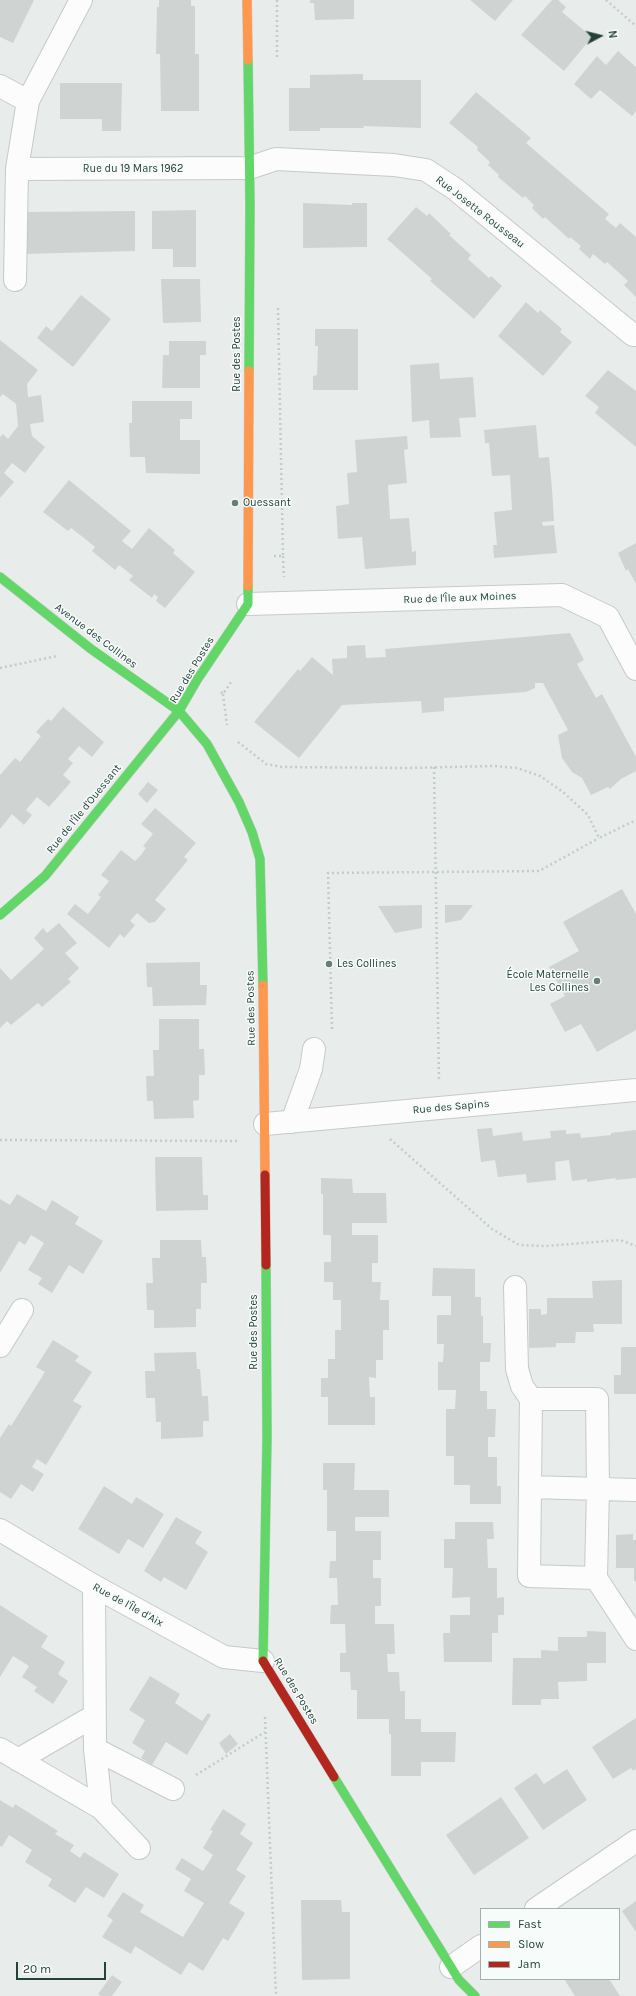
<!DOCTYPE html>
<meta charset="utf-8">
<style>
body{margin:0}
#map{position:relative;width:636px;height:1996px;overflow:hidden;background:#e8edeb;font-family:Karla,sans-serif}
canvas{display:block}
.legend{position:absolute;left:480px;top:1908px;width:140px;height:72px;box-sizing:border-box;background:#f7fbf9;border:1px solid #a3b1ad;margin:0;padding:5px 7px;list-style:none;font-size:12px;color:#24423a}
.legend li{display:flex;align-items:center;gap:8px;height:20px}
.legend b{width:20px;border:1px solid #a3b1ad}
.north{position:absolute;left:580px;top:16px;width:40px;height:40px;-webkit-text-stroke:3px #f7fbf9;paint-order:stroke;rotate:83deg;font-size:11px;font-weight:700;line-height:16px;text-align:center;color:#24423a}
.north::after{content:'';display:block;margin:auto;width:14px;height:18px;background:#24423a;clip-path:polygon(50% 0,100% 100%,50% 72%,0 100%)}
.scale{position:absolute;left:16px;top:1962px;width:90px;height:18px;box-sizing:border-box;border:2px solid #24423a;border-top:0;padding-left:5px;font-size:12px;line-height:14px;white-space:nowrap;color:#24423a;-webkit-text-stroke:3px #f7fbf9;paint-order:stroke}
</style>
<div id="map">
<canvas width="636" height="1996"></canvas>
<ul class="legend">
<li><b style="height:5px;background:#63d668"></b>Fast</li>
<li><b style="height:5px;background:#ff974d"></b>Slow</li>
<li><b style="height:5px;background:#b3261e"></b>Jam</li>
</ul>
<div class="north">N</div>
<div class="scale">20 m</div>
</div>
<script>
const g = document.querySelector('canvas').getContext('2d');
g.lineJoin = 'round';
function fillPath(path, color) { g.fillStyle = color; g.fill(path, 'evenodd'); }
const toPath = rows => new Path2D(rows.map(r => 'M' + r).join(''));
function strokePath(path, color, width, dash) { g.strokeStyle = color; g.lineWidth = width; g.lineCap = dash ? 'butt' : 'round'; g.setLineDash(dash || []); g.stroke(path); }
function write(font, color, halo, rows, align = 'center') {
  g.font = font + ' Karla,sans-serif'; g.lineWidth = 3; g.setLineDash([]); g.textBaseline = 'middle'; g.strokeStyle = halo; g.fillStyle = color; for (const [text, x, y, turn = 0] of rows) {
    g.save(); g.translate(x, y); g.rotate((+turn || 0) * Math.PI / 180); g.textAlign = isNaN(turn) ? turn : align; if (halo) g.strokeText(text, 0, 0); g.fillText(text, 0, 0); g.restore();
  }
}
fillPath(toPath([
 [0,0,34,0,13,43,0,37],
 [159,0,191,0,191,6,195,6,195,54,199,54,199,111,161,111,160,54,156,54,157,7,159,7],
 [310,0,354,0,354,19,315,20,314,3,310,3],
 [470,0,513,0,495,21],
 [552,0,558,0,566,7,562,12,592,37,564,71,521,35],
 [618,51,636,67,636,111,632,116,600,90,591,99,574,84,597,56,606,65],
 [363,74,363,80,421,80,421,128,363,126,364,128,320,128,320,131,289,131,289,88,310,88,310,75],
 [60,83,122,83,121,131,102,131,102,119,60,119],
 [476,92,531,138,526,143,609,214,605,219,616,228,620,223,636,237,636,297,624,285,628,281,607,262,605,264,593,254,590,259,579,249,581,246,570,237,569,239,545,217,543,219,532,208,534,205,525,196,523,198,498,177,499,175,488,165,490,162,477,150,478,147,449,123],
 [303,203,352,205,352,203,367,203,367,247,303,248],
 [416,207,427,216,429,213,451,234,449,235,471,255,468,259,489,278,491,276,502,286,474,319,430,281,432,279,387,239],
 [196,210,196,267,173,267,173,249,152,249,152,211],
 [135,211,135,251,24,254,24,212],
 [161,279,200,279,201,322,163,323],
 [81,295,111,319,73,367,37,338,46,326,52,331],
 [526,302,538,313,540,310,562,329,560,332,572,342,543,376,498,336],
 [315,329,358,329,358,390,313,390,313,376,317,375,318,346,315,346],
 [0,340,38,370,27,384,28,397,41,395,44,422,30,424,32,436,45,447,25,473,12,463,4,473,14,482,0,498,0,437,3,434,8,439,18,426,16,404,3,394,0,397],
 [169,341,206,341,206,355,200,355,200,388,162,388,163,355,169,355],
 [439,363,440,379,473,377,476,417,459,418,461,437,430,438,429,420,412,422,410,365],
 [608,370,636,391,636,447,595,413,599,407,585,396],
 [132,401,192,401,192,419,180,419,180,440,200,440,200,474,146,473,145,457,130,457,129,423,132,423],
 [536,425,539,458,549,457,552,489,554,521,542,522,543,526,554,525,557,553,494,558,493,545,497,545,494,512,512,510,510,475,492,476,489,443,485,443,484,430],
 [407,436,408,449,404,450,407,483,388,485,390,519,409,518,412,552,416,551,416,565,365,569,362,537,338,539,336,506,349,504,347,473,357,472,355,440],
 [69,480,131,531,122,541,132,549,149,528,175,550,173,553,195,572,165,608,156,601,158,597,154,594,152,598,129,580,133,576,119,565,115,570,92,551,95,547,84,538,71,528,68,531,43,512],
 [636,543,636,584,628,569,626,571,618,553],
 [570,633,584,660,577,664,596,698,602,694,636,757,636,771,621,779,610,789,608,787,591,795,582,778,572,772,562,758,558,735,568,730,543,683,535,683,535,688,526,692,444,698,444,711,422,713,421,701,342,705,299,758,254,722,298,669,300,671,312,657,333,675,332,659,347,658,347,646,365,645,366,658,386,657,385,649],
 [63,707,104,742,92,757,79,746,68,759,73,763,63,775,71,782,49,807,37,797,26,810,32,815,24,825,12,814,0,829,0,775,15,758,20,762,41,736,36,732,48,719,51,721],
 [148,782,158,790,147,803,138,794],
 [155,808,196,843,184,857,188,860,155,900,166,909,155,922,149,923,137,913,130,921,135,925,124,938,120,934,109,948,67,914,75,904,88,914,101,897,98,895,109,881,101,875,121,850,135,861,141,855,146,848,143,846,153,834,141,824],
 [622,889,636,914,636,1030,597,1052,581,1024,565,1032,550,1004,565,996,549,967,579,951,563,922],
 [422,905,422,928,395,933,378,906],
 [445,905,473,905,461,920,445,923],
 [59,923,77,943,65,953,79,968,68,979,71,982,42,1007,38,1003,11,1025,7,1021,0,1028,0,968,11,980,44,949,34,938,43,928,47,933],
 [200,962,200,985,207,985,206,1005,153,1006,152,987,147,987,146,963],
 [159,1019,199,1019,199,1049,204,1049,205,1075,199,1075,199,1100,193,1101,194,1118,154,1119,153,1101,147,1101,146,1076,154,1076,153,1050,159,1050],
 [492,1128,493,1136,522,1132,523,1141,551,1138,550,1131,566,1130,566,1134,580,1133,581,1138,611,1135,611,1133,636,1130,636,1178,615,1180,616,1178,587,1182,587,1179,572,1181,569,1160,555,1162,556,1180,527,1183,526,1174,498,1177,495,1160,481,1162,477,1129],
 [155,1157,202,1157,203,1195,208,1195,208,1210,156,1211],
 [321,1178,352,1179,353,1193,386,1193,387,1223,352,1223,352,1235,378,1235,378,1263,372,1263,372,1282,381,1282,380,1300,389,1300,389,1330,383,1330,383,1360,376,1360,376,1378,369,1377,370,1397,375,1397,375,1425,328,1425,328,1397,321,1397,321,1378,328,1378,328,1359,335,1359,335,1330,341,1330,341,1300,333,1300,333,1282,324,1282,324,1262,331,1262,331,1235,323,1235,323,1194,321,1194],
 [17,1194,46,1211,52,1200,79,1217,75,1224,103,1241,83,1274,69,1265,52,1293,38,1284,42,1278,28,1270,44,1243,31,1235,25,1245,19,1241,0,1273,0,1199,10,1205],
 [160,1240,201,1240,202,1257,206,1257,207,1283,201,1283,201,1309,196,1309,196,1327,154,1328,154,1310,147,1310,146,1283,153,1283,152,1258,160,1258],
 [433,1268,475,1269,475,1297,481,1297,481,1316,483,1316,483,1343,491,1343,490,1362,480,1362,480,1391,487,1391,487,1409,496,1409,495,1437,488,1437,488,1457,497,1457,497,1486,501,1486,501,1504,470,1504,470,1485,454,1485,454,1456,446,1456,446,1409,455,1409,456,1390,438,1390,438,1362,443,1362,444,1344,437,1344,437,1315,451,1315,451,1296,432,1296],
 [622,1280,622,1324,593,1324,594,1332,576,1332,575,1343,556,1343,556,1347,529,1348,529,1309,541,1309,541,1315,547,1314,547,1298,593,1298,592,1281],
 [53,1340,79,1356,75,1361,92,1372,73,1401,82,1406,46,1465,37,1459,32,1467,44,1474,33,1492,21,1484,11,1499,0,1492,0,1438,9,1424,11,1426,45,1372,36,1367],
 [621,1347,636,1347,636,1394,614,1394,614,1375,621,1375],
 [196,1352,197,1369,200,1369,202,1396,208,1396,209,1421,203,1421,203,1437,161,1439,161,1422,156,1422,155,1398,146,1398,145,1371,155,1371,154,1353],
 [323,1463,355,1463,354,1490,389,1490,389,1517,355,1517,355,1531,381,1531,381,1560,373,1560,373,1578,381,1578,381,1606,375,1606,375,1624,394,1624,395,1654,387,1654,388,1672,399,1672,400,1691,405,1691,405,1719,421,1719,421,1732,456,1732,455,1762,421,1762,421,1776,391,1776,391,1734,389,1734,389,1719,357,1719,357,1690,351,1690,350,1672,340,1672,340,1653,346,1653,345,1624,330,1624,331,1605,338,1605,337,1578,329,1578,330,1561,336,1561,336,1531,327,1531,327,1490,323,1490],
 [104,1486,132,1504,136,1497,164,1514,143,1548,128,1539,119,1554,78,1529],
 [176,1517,202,1532,195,1543,208,1552,186,1590,164,1577,161,1582,144,1571],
 [455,1522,493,1522,494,1539,487,1539,488,1568,497,1568,497,1598,504,1597,504,1615,498,1615,498,1633,492,1633,492,1662,444,1662,443,1633,450,1633,450,1615,470,1615,470,1597,452,1598,453,1568,444,1568,444,1539,455,1539],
 [633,1534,633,1540,636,1540,636,1581,634,1581,634,1568,616,1568,616,1535],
 [0,1605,48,1636,41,1647,65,1662,58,1674,68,1681,53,1704,34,1691,37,1687,22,1677,29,1666,13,1656,0,1677],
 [587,1631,606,1632,606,1663,587,1663,587,1681,558,1682,559,1699,541,1699,541,1705,512,1705,513,1658,541,1658,541,1650,558,1651,558,1637,587,1637],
 [150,1676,180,1694,175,1703,202,1721,208,1713,211,1715,187,1755,166,1742,152,1765,141,1758,145,1751,132,1743,145,1720,129,1710],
 [636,1718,636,1769,633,1771,631,1768,613,1779,592,1747],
 [230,1734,238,1744,226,1754,219,1743],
 [567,1769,587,1800,543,1830,514,1788,536,1773,544,1784],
 [501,1797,529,1838,474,1875,446,1835],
 [0,1800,13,1808,15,1804,58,1831,55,1834,74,1845,70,1851,80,1858,84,1852,119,1874,104,1898,86,1887,75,1903,48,1886,52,1879,25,1862,32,1850,9,1835,2,1847,0,1846],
 [223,1809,246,1824,240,1834,253,1843,236,1870,246,1876,229,1903,245,1913,228,1941,223,1938,203,1971,189,1962,181,1975,135,1946,131,1954,102,1937,113,1920,107,1916,123,1892,144,1905,140,1912,183,1937,204,1903,184,1891,191,1879,175,1869,182,1858,203,1871,213,1855,203,1848,213,1831,210,1830],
 [301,1900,341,1900,342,1912,350,1912,350,1979,302,1980],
 [636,1901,636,1932,622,1911],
 [112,1975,122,1982,112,1996,101,1996,98,1994],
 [564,1979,609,1979,620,1996,575,1996]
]), '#cfd4d2');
const street = toPath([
 [0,86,28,101],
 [17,169,249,168,276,159,394,165,426,170,455,189,633,335,636,335],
 [15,280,17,169,28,101,81,0],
 [248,604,562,595,608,617,636,669],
 [292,1122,311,1069,314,1049],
 [265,1124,636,1090],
 [515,1287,517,1369,522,1386,531,1399,529,1576,596,1578,598,1488,597,1399,531,1399],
 [0,1346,22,1310],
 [530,1487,636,1490],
 [0,1530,94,1586,224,1657,263,1661],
 [596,1578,636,1639],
 [94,1586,95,1749,101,1808],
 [0,1749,101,1808,139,1848],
 [95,1749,173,1789],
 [18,1760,94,1716],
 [536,1909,636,1841],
 [451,1967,481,1946]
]);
const fast = toPath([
 [248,60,250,205,249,371],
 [0,577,91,649,179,711,207,744,239,802,252,832,260,859,263,985],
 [0,915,45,876,179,711,197,680,248,604,248,586],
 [263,1661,267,1438,266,1265],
 [334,1777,459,1980,475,1996]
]);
const slow = toPath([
 [247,0,248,60],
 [248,586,249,371],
 [263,985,265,1175]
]);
const jam = toPath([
 [265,1175,266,1265],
 [263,1661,334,1777]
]);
strokePath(street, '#c5cac8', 24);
strokePath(fast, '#c3cbc8', 10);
strokePath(slow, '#c3cbc8', 10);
strokePath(jam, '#c3cbc8', 10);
strokePath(toPath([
 [606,0,636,26],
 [277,57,277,0],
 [274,556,283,556,278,308],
 [283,556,284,577],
 [0,668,57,656],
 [221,692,223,694,231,682],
 [223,694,227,725],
 [238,742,266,764,282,767,406,768,494,766,517,768,540,776,563,792,588,815,599,838,636,820],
 [434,767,439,1081],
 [332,1029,328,873,539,871,599,838],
 [390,1139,492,1229,519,1245,546,1246,620,1240,636,1246],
 [0,1140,238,1141],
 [265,1717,276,1996],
 [196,1775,265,1732]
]), '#c3ccca', 2.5, [2, 3]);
strokePath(street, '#fcfcfc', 22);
strokePath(fast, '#63d668', 9);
strokePath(slow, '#ff974d', 9);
strokePath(jam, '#b3261e', 9);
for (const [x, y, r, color] of [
 [235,503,4,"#697e78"],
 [329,964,4,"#697e78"],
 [597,981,4,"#697e78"]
]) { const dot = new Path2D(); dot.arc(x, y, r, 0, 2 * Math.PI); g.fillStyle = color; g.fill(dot); strokePath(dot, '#f7fbf9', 1.5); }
write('11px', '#24423a', '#f7fbf9', [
 ["Rue du 19 Mars 1962",133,169],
 ["Rue Josette Rousseau",480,212,38],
 ["Rue des Postes",237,354,-90],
 ["Rue de l'Île aux Moines",460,598,-2],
 ["Avenue des Collines",96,636,37],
 ["Rue des Postes",192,670,-59],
 ["Rue de l'Île d'Ouessant",84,809,-51],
 ["Rue des Postes",251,1008,-91],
 ["Rue des Sapins",451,1107,-5],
 ["Rue des Postes",254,1332,-90],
 ["Rue de l'Île d'Aix",128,1605,29],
 ["Rue des Postes",296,1691,59]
]);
write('11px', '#24423a', '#f7fbf9', [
 ["Ouessant",243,503],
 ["Les Collines",337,964],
 ["École Maternelle",589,975,"right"],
 ["Les Collines",589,988,"right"]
], 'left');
</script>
